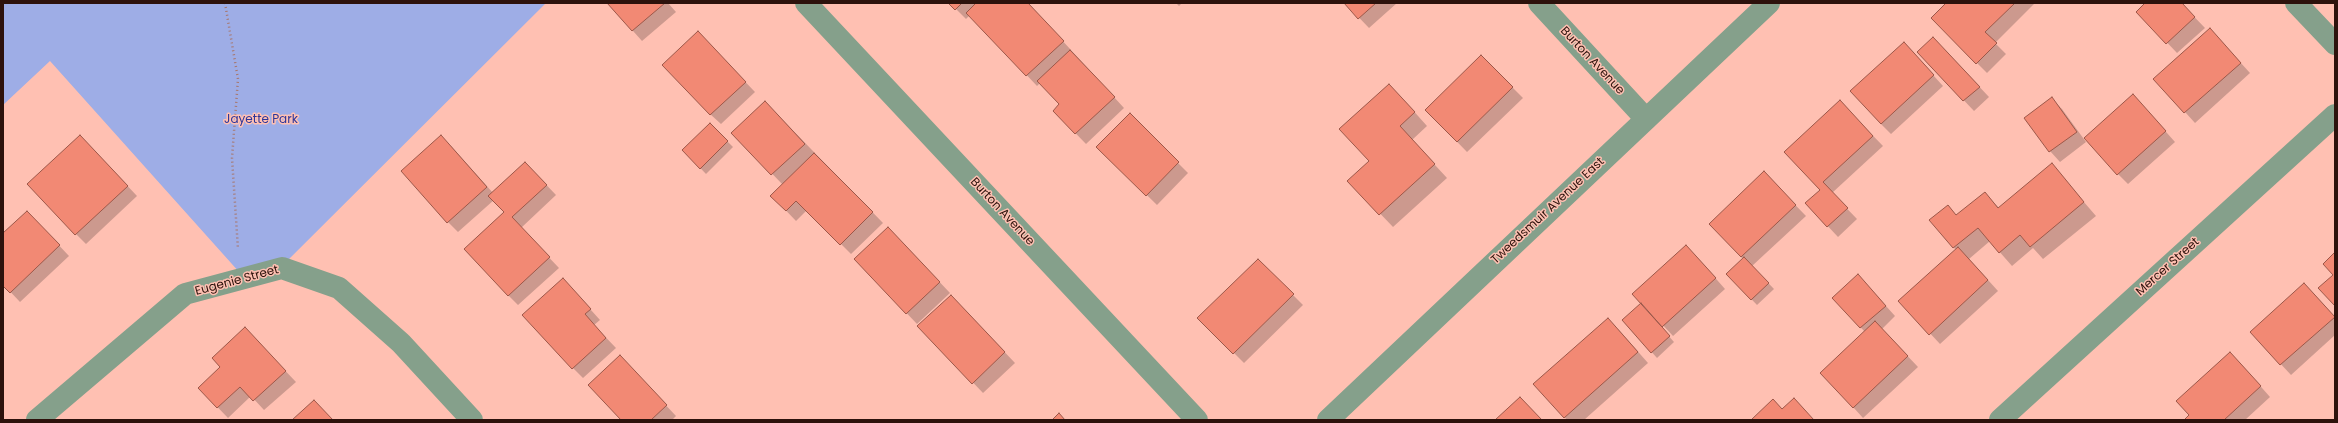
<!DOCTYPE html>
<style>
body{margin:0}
#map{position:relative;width:2338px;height:423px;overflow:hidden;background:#ffc0b2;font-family:Poppins,sans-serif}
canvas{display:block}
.frame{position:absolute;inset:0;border:4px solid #2d120c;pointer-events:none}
</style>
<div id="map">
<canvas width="2338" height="423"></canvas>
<div class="frame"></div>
</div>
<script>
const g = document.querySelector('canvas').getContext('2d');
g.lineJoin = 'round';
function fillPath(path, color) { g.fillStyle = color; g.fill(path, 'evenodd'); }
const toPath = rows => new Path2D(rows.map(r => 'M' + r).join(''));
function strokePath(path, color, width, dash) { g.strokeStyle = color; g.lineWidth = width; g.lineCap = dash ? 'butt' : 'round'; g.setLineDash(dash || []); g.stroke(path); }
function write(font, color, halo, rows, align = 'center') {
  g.font = font + ' Poppins,sans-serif'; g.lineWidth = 3; g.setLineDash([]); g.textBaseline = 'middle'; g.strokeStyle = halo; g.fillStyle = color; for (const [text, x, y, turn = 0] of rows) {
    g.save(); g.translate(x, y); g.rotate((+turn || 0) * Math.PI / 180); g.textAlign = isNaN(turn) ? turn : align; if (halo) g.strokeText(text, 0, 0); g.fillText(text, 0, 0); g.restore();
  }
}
fillPath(toPath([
 [3,3,546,3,282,266,240,273,50,61,3,105]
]), '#9eade6');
fillPath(toPath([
 [608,3,668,3,676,12,642,41],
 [950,3,1028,3,1124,108,1086,144,1054,111,1060,104,1040,83,1037,86,970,15,966,19],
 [1176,3,1182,3,1179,6],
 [1345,3,1397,3,1369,28],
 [1948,3,2035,3,1995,43,2006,54,1987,73,1932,18],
 [2147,3,2181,3,2205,28,2177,53,2138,12],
 [2210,29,2250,73,2195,123,2155,79],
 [708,43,755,92,721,124,710,114],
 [1943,48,1989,97,1974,111,1918,52],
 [1914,54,1943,86,1891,134,1881,124],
 [1481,56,1523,98,1467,152,1426,110],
 [1402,98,1427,126,1412,140,1447,178,1393,227,1349,181,1370,161],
 [2052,99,2062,109,2086,142,2060,162,2050,151],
 [2143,106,2175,142,2128,184,2118,174],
 [775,112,883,223,851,254,807,210,796,221,772,196,783,185,733,133],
 [1850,112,1883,146,1832,193,1857,219,1838,237,1806,203,1821,190,1786,152],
 [1130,115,1188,173,1157,205,1098,147],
 [710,124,733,147,706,174,683,150],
 [90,146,137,196,86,244,76,234],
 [451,146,493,193,535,173,556,195,521,228,559,268,518,305,508,295,505,212,494,200,458,232,448,222],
 [2052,165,2096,216,2043,259,2033,248,2012,266,1990,241,1969,259,1998,291,1940,344,1900,301,1956,250,1931,221,1948,206,1957,216,1985,193,1999,208],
 [1774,183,1806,216,1752,266,1774,289,1757,305,1727,274,1743,259,1710,224],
 [37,222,69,256,20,302,3,284,3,235],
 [898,238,950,293,917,324,855,259],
 [1696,256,1725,289,1673,336,1634,294],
 [1258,260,1303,305,1244,363,1199,318],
 [1868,286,1895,316,1882,329,1918,367,1863,418,1853,407,1865,332,1833,298],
 [573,290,600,320,594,325,616,348,583,378,573,368],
 [2314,294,2335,317,2335,335,2291,375,2251,332],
 [961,306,1015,363,983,393,919,326],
 [1646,310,1674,342,1657,358,1623,320],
 [1618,329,1648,363,1584,420,1567,420,1534,384],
 [255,339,296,382,264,410,251,396,228,418,199,388],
 [2240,363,2270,397,2245,420,2185,420],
 [630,367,676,416,672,420,622,420]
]), '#0003');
const building = toPath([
 [607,3,665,3,632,31,607,3],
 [948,3,962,3,955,10,948,3],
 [976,3,1028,3,1064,41,1026,76,966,13,976,3],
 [1344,3,1376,3,1358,19,1344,3],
 [1946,3,2015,3,1985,32,1997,43,1976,64,1931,18,1946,3],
 [2145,3,2182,3,2195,17,2166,44,2136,12,2145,3],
 [2210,28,2241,63,2184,113,2153,79,2210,28],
 [698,31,746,82,710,115,662,65,698,31],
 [1933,37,1980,87,1963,101,1917,52,1933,37],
 [1904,42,1934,75,1881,124,1850,91,1904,42],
 [1070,50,1115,97,1075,134,1053,111,1059,104,1037,81,1070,50],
 [1481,55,1513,87,1457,142,1425,110,1481,55],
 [1389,84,1415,112,1400,126,1435,164,1379,215,1347,181,1369,161,1339,129,1389,84],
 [2133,94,2166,131,2117,175,2084,138,2133,94],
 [2052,97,2077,132,2049,152,2024,118,2052,97],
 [1840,100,1873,136,1823,182,1848,208,1827,227,1805,203,1820,190,1784,152,1840,100],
 [765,101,805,144,771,175,731,133,765,101],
 [1130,113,1179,162,1146,196,1096,147,1130,113],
 [710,123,728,141,700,169,682,150,710,123],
 [80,135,128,186,75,235,27,184,80,135],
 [441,135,487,187,447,223,401,171,441,135],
 [814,153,873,212,840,245,796,201,786,211,770,196,814,153],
 [525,162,547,185,512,217,550,257,508,296,464,249,504,212,488,196,525,162],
 [2052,163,2084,202,2030,247,2020,235,1999,253,1978,228,1953,248,1929,220,1948,205,1956,215,1985,192,1998,208,2052,163],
 [1764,171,1796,205,1741,257,1709,224,1764,171],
 [27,211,60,245,10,293,3,286,3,233,27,211],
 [888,227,940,282,906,314,854,259,888,227],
 [1686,245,1716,278,1662,327,1632,294,1686,245],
 [1958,247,1988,280,1929,335,1898,301,1958,247],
 [2335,252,2335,306,2318,288,2333,275,2323,264,2335,252],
 [1744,257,1769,283,1751,300,1726,274,1744,257],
 [1258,259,1294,294,1233,354,1197,318,1258,259],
 [1858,274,1886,306,1860,328,1832,298,1858,274],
 [563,278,591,309,585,314,606,338,572,369,522,315,563,278],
 [2304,283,2335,317,2280,365,2250,332,2304,283],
 [951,295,1005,352,972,384,917,326,951,295],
 [1641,303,1670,336,1651,353,1622,320,1641,303],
 [1608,318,1638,352,1564,418,1533,384,1608,318],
 [1875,321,1908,356,1853,408,1820,373,1875,321],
 [245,327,286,371,253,401,240,387,217,408,198,388,220,367,212,358,245,327],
 [2230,352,2261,386,2224,420,2184,420,2189,415,2176,401,2230,352],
 [620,355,667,405,651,420,621,420,588,385,620,355],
 [1520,397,1542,420,1495,420,1520,397],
 [1794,398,1814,420,1751,420,1773,399,1782,409,1794,398],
 [314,400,333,420,292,420,314,400],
 [1059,413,1065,420,1052,420,1059,413]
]);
fillPath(building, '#f28974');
strokePath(building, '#9c5749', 1);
strokePath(toPath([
 [225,3,238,79,232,158,238,249]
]), '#a7776d', 2.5, [1, 3]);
strokePath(toPath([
 [806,3,1197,420],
 [1539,3,1646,119],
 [2296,3,2335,44],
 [37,420,185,294,282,268,339,288,401,343,472,420],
 [2000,420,2335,115]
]), '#85a08b', 22);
strokePath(toPath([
 [1328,420,1769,3]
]), '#85a08b', 22);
write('12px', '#2d120c', '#ffc0b2', [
 ["Burton Avenue",1592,61,47],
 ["Tweedsmuir Avenue East",1548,211,-43],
 ["Burton Avenue",1002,212,47],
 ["Mercer Street",2168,267,-42],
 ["Eugenie Street",237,281,-15]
]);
write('12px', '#2c359a', '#ffc0b2', [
 ["Jayette Park",261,120]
]);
</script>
